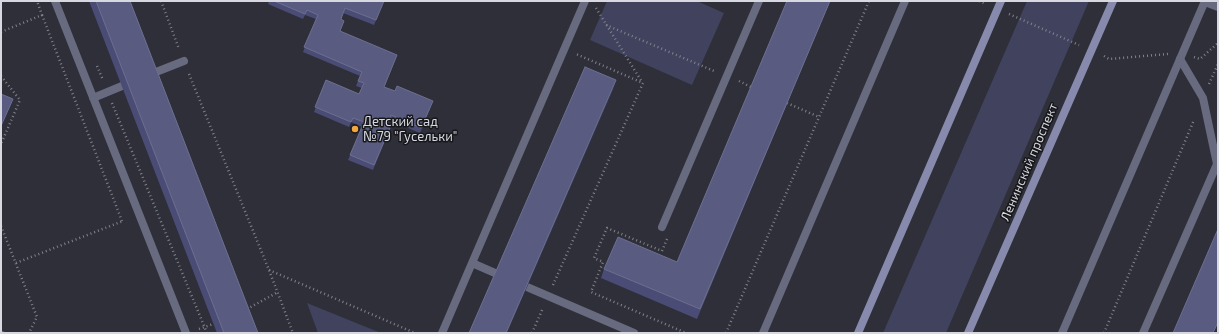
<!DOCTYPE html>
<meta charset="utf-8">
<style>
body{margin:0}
#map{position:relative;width:1219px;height:334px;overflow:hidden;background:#2e2f39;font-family:"Exo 2",sans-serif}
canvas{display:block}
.frame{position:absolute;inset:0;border:2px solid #d8d9e0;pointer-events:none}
</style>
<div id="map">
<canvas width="1219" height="334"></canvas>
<div class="frame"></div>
</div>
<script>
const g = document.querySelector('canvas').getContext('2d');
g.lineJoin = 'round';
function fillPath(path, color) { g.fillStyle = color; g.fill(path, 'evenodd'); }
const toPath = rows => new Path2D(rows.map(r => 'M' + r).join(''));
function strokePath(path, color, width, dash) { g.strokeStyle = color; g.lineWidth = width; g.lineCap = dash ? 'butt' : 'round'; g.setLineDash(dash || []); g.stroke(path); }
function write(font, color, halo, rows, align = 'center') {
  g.font = font + ' "Exo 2",sans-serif'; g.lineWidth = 3; g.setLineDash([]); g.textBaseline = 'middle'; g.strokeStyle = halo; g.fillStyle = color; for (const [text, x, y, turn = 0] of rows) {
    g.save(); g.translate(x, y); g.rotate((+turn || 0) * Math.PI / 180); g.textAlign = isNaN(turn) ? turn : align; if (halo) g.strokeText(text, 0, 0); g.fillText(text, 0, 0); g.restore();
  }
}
fillPath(toPath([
 [607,1,697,1,724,13,692,85,590,40],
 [1027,1,1089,1,946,333,883,333],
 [307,303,381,333,318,333]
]), '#40425e');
strokePath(toPath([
 [161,1,179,49],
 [979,1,986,4],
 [596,8,642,82],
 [1009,14,1079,45],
 [42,15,122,221],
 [606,25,714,71],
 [1,32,42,15,37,1],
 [1104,56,1109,59,1168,54],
 [1194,57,1200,59,1218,43],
 [97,66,103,80],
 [189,74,269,270,293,333],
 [1,76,20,100,1,144],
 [739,81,751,87],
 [1209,84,1218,64],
 [112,103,207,333],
 [787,103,819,117],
 [1,226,37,317,29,333],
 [667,239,662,251,607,228,594,258,603,262,591,292,686,333],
 [16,263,123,221],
 [269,270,415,333],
 [553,285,643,83,576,54],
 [247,309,278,292],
 [199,329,213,324],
 [532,333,543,308],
 [726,333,869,1],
 [1104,333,1194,120]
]), '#81828a', 2.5, [1, 3]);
strokePath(toPath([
 [55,1,186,333],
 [151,74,184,61],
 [93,98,122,86],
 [662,227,759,1],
 [472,263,585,1],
 [527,287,634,333],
 [442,333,472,263,495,273],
 [1143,333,1217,164,1203,98,1180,59]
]), '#686a7f', 8);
strokePath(toPath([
 [1205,2,1218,7],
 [763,333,905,1],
 [1062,333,1205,1]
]), '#686a7f', 8);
strokePath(toPath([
 [858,333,1001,1],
 [968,333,1113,1]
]), '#878aac', 8);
fillPath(toPath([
 [89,1,130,1,258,333,217,333],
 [269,1,384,1,374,25,343,13,341,19,340,31,384,87,431,106,420,133,389,120,387,127,390,128,373,170,348,160,362,127,351,122,349,127,314,112,326,80,359,94,362,88,356,86,360,76,303,52,316,19,305,15,303,19,268,4],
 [787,1,830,1,697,319,601,278,604,269,677,262]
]), '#4a4c75');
fillPath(toPath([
 [616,80,613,90,507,333,506,333]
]), '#383a58');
const building = toPath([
 [96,1,130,1,258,333,224,333,96,1],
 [274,1,384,1,376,20,345,8,341,19,344,21,340,31,397,55,384,87,395,91,397,86,433,101,421,128,391,115,386,127,390,128,374,165,350,155,364,122,353,118,351,122,315,107,326,80,359,94,364,83,358,81,362,72,304,47,318,15,307,10,305,14,274,1],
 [787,1,830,1,700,309,604,269,618,237,677,262,787,1],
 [585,67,616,80,506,333,469,333,585,67],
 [1,94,13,99,1,126,1,94],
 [1218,229,1218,322,1213,333,1173,333,1218,229],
 [1,331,6,333,1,333,1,331]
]);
fillPath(building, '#595b81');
strokePath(building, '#6d6f90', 1);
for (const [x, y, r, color] of [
 [355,129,4,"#f1a640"]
]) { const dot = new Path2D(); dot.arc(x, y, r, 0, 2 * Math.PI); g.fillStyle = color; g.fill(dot); strokePath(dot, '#17181c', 1.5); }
write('13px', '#d8d9e0', '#17181c', [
 ["Детский сад",363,122],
 ["№79 \"Гусельки\"",363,137]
], 'left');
write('13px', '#d8d9e0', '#17181c', [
 ["Ленинский проспект",1029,162,-67]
]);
</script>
